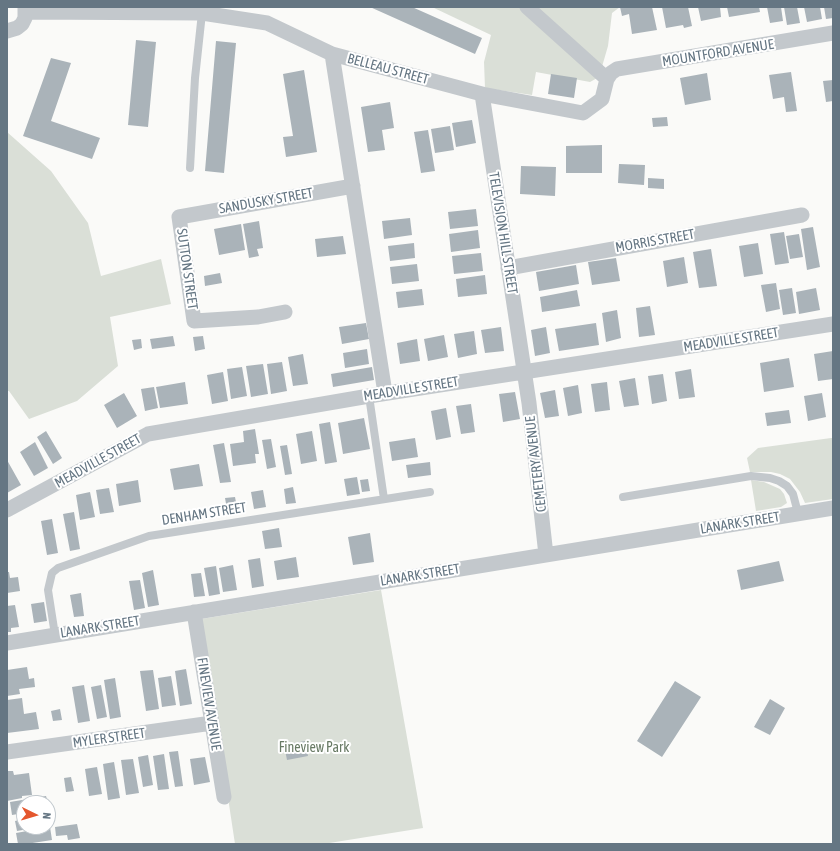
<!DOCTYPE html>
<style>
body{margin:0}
#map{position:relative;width:840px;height:851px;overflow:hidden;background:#fafaf8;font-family:"Asap Condensed",sans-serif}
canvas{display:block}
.frame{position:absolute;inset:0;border:8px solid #657683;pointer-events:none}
.north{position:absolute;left:16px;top:795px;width:40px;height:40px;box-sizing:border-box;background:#fff;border:1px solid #c1c8cd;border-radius:50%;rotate:95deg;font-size:11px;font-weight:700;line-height:16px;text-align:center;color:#657683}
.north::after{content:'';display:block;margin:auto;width:14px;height:18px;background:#e4572e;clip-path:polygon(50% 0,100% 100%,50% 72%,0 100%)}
</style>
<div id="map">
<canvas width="840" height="851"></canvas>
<div class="frame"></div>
<div class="north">N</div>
</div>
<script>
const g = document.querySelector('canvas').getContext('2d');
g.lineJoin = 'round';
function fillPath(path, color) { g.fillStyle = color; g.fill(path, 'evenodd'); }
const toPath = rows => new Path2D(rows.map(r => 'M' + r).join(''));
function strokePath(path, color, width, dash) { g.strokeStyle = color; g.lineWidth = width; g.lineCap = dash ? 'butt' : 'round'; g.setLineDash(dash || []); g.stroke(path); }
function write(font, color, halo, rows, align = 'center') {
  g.font = font + ' "Asap Condensed",sans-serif'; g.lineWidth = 4; g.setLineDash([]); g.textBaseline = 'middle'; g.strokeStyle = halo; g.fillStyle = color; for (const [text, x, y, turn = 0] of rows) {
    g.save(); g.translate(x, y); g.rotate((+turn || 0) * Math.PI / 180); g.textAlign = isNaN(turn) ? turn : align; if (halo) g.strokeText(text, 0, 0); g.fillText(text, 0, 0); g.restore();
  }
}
fillPath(toPath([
 [432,7,620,7,612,13,608,46,599,77,590,82,536,72,532,95,485,88,484,62,491,35],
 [7,132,51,171,88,223,101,276,161,259,171,304,110,317,118,366,77,401,29,419,9,391,7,391],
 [831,438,833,438,833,499,805,503,800,492,790,479,780,474,771,472,750,472,747,458,758,448],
 [751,480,764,482,780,489,784,494,787,503,781,507,756,511],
 [381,590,423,828,323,844,235,844,201,619]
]), '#dadfd7');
fillPath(toPath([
 [370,7,412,7,482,38,475,54],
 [620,7,652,7,657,30,632,34,629,14,622,16],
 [662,7,688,7,692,26,684,28,683,25,666,28],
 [698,7,720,7,721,17,701,21],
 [727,7,759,7,760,12,729,17],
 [767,7,781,7,783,21,770,23],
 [784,7,797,7,800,23,787,25],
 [804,7,820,7,822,19,807,22],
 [824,7,833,7,833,18,826,19],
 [136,40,156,42,148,127,128,125],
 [216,41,236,43,224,173,205,171],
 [51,58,71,63,51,121,100,138,92,159,23,136],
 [304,70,317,152,286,157,283,137,293,136,283,74],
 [791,72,797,111,786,112,784,97,773,99,769,75],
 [707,73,711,100,685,105,680,78],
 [551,74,577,78,574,98,548,94],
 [833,80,833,101,826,102,823,81],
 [390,102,394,128,382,130,385,150,368,152,361,107],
 [667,117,668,126,653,127,652,118],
 [472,120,476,143,456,147,452,123],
 [450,126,454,150,435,153,431,129],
 [428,130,435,171,421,173,414,132],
 [602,145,602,173,566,173,566,146],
 [619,164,645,165,644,185,618,183],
 [521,166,556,167,555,196,520,194],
 [648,178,664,179,664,189,648,188],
 [476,209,478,226,450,229,448,212],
 [410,218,412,235,384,239,382,221],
 [259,221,263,248,257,249,259,256,249,258,243,224],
 [241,224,245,250,219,255,214,229],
 [813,227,820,267,807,270,801,229],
 [478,230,480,248,451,252,449,234],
 [784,232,789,263,775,265,770,234],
 [799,234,803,257,790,259,786,236],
 [343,236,346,254,317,257,315,239],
 [414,243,415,258,390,261,388,246],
 [758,243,763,274,744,277,739,246],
 [711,249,717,286,699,288,693,252],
 [481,253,483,271,454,274,452,256],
 [684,257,688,283,667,287,663,261],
 [616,258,620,281,592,285,588,262],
 [417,264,419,281,392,284,390,267],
 [576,265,579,284,539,291,536,272],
 [220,273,222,283,205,286,204,276],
 [485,275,487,294,458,297,456,279],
 [776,283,780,309,766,312,761,285],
 [792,288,796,313,783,315,779,290],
 [816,288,820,310,799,314,796,292],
 [422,289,424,305,398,308,396,292],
 [577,290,580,306,542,312,540,297],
 [650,306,655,335,639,337,636,308],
 [617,310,621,338,606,342,602,313],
 [366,323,369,339,342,344,339,327],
 [596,323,599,345,559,351,555,329],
 [501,327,504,351,485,353,481,330],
 [546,327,550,353,535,356,531,330],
 [474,331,477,354,458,358,454,334],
 [444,335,448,357,428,361,424,339],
 [173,336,175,346,152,349,150,339],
 [203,336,205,349,195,351,193,337],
 [141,339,142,348,134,350,132,340],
 [417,339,420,361,400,364,397,343],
 [367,349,369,364,345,368,343,353],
 [833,351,833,379,818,381,814,354],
 [303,354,308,384,293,386,288,357],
 [789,358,794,387,764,392,760,363],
 [282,362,287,391,271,394,267,364],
 [263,364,268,394,251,397,246,366],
 [242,367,247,396,231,399,227,369],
 [372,367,374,380,333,387,331,374],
 [691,369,695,397,679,399,675,372],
 [223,372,228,401,212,404,207,375],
 [663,374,667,401,652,404,648,376],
 [635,378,639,405,624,407,619,381],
 [185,382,188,404,160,408,156,387],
 [607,382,610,410,595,412,591,384],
 [578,385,582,413,568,416,563,388],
 [154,387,158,408,145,411,141,389],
 [555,390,559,416,545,418,540,393],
 [515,392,520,419,503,422,499,394],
 [124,393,137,416,117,428,104,405],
 [822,393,826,417,808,421,804,396],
 [471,404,475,432,461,434,456,406],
 [446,408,451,437,436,440,431,411],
 [789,410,791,423,767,426,765,413],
 [364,418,370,449,343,454,338,423],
 [330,422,337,462,325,464,319,424],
 [255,429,259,454,255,454,256,463,233,466,230,444,244,442,243,431],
 [46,431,62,458,53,464,37,437],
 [312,431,317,461,301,464,296,434],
 [415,438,418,457,392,461,389,442],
 [271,439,276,467,267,469,262,440],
 [35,442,48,468,34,476,20,452],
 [224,443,231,482,220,483,213,445],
 [287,445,292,474,285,475,280,446],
 [7,460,21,485,7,493],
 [430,462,431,475,408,478,406,465],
 [199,464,203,486,174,490,170,469],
 [357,477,360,494,347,496,344,479],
 [368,479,370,491,362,492,360,480],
 [138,480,141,502,119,506,116,484],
 [293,487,296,503,286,504,284,489],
 [109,488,114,512,100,514,96,490],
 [263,490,266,507,254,509,251,492],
 [90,492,95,517,80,520,76,495],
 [235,497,238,513,228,515,225,498],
 [74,512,80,549,70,551,63,514],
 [52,519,58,553,47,555,41,521],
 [279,528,282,547,265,549,262,531],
 [370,533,374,562,353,565,348,537],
 [296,557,299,577,277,580,274,561],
 [260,558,264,586,252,588,248,560],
 [779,561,784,581,741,590,737,570],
 [233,565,237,590,223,592,219,568],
 [216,566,220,594,209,596,204,568],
 [153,570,159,605,148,607,142,573],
 [7,572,9,572,10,578,18,577,20,591,7,593],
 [201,573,205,596,194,597,191,574],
 [140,580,145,608,134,610,129,581],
 [81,593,84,616,74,617,70,595],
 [44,602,47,621,34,623,31,604],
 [15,605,19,627,11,628,11,632,7,632,7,606],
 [27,667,29,679,34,678,35,687,19,689,20,694,7,696,7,670],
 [186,669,192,704,180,706,175,671],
 [153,670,159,709,146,711,140,671],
 [171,676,176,705,162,707,158,678],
 [115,678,121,717,110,719,104,680],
 [675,681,701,697,662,757,637,741],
 [84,685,90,721,78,723,72,687],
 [101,685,107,717,97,719,91,687],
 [22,698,24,714,36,712,39,729,7,733,7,700],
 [770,699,785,708,770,735,754,727],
 [60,709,62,720,53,721,51,711],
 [305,741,308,756,287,760,284,745],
 [178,751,183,786,175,787,169,752],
 [164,754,169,789,158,790,153,756],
 [148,755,153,785,143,787,138,757],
 [205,757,210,782,194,785,190,759],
 [133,759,139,793,126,795,121,760],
 [114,762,120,798,108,800,103,764],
 [97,767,102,794,89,796,85,769],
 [7,771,13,771,14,775,29,773,32,795,22,796,22,798,7,801],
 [71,777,74,791,66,792,64,778],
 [46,796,48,803,24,803,24,813,12,815,10,802],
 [24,819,24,827,34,828,17,831,15,821],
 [77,824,80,838,68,840,67,835,56,836,55,827],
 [50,827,52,840,26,844,18,844,16,833]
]), '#aab3b9');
strokePath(toPath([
 [190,168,195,78,202,13],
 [369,396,384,499],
 [623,497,751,476,770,478,779,481,787,486,793,494,798,513],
 [55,635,48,590,52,573,58,568,149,536,430,492]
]), '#c3c8cc', 8);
strokePath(toPath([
 [527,7,607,79],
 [26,12,202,13,267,23,332,54,482,94,583,113,602,99,607,79,611,73,617,69,833,33],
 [7,31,17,28,22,24,25,18,25,7],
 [332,54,385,393],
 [482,94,529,403,546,555],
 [508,268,802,215],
 [285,312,258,317,194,321,179,217,353,186],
 [7,510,148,434,375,395,833,324],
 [194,612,224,797],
 [7,643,833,508],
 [7,752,212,723]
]), '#c3c8cc', 15);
write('14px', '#657683', '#fff', [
 ["MOUNTFORD AVENUE",718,53,-9],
 ["BELLEAU STREET",388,69,15],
 ["SANDUSKY STREET",266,201,-10],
 ["TELEVISION HILL STREET",503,233,81],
 ["MORRIS STREET",655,241,-10],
 ["SUTTON STREET",187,269,82],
 ["MEADVILLE STREET",731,340,-9],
 ["MEADVILLE STREET",411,389,-9],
 ["MEADVILLE STREET",98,461,-29],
 ["CEMETERY AVENUE",536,464,-97],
 ["DENHAM STREET",204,514,-9],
 ["LANARK STREET",740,523,-9],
 ["LANARK STREET",420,575,-9],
 ["LANARK STREET",100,627,-9],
 ["FINEVIEW AVENUE",209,704,81],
 ["MYLER STREET",109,738,-8]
]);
write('14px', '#687a64', '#fff', [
 ["Fineview Park",314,748]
]);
</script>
